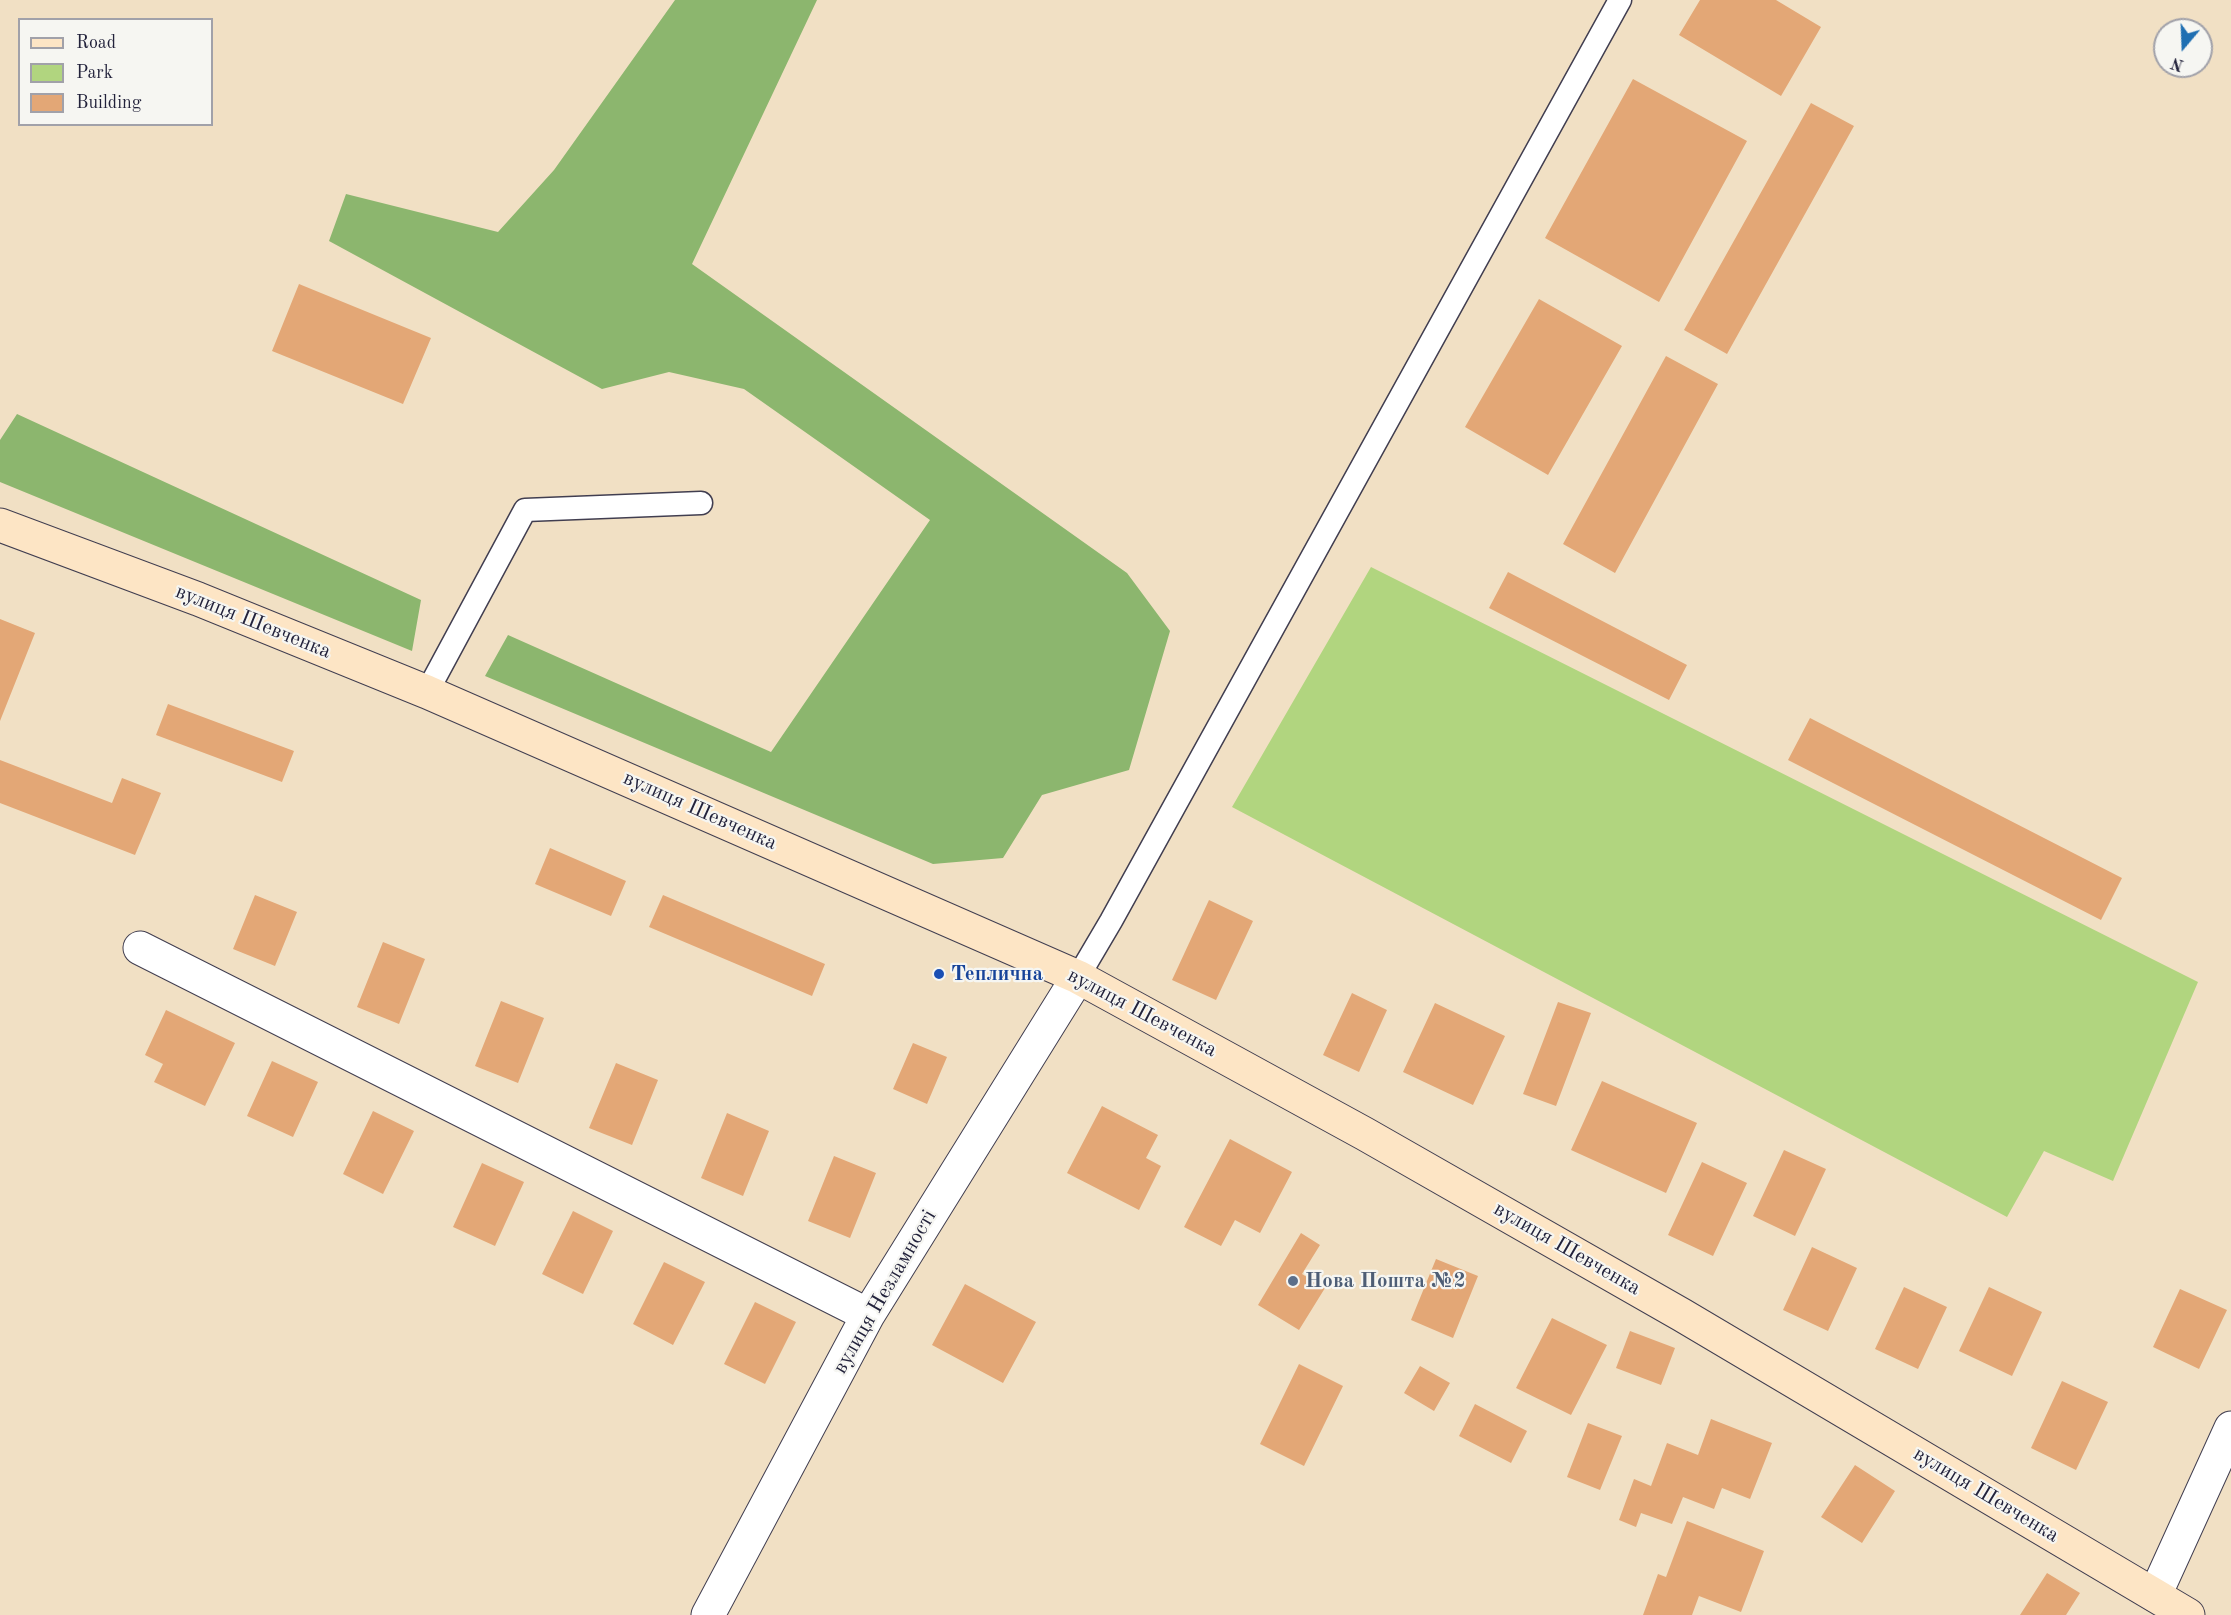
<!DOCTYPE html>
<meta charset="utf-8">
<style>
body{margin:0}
#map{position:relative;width:2231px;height:1615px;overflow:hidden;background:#f1e0c4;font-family:"Old Standard TT",serif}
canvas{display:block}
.legend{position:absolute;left:18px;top:18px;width:195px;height:108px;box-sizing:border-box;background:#f6f6f2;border:2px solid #a1a1a9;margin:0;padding:8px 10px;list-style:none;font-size:18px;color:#22223b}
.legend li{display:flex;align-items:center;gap:12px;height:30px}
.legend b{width:30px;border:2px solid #a1a1a9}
.north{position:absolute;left:2153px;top:18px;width:60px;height:60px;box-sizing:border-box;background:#f6f6f2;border:2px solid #a1a1a9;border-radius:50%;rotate:199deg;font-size:16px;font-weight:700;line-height:24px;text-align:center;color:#22223b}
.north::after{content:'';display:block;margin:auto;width:21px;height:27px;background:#1f6fb2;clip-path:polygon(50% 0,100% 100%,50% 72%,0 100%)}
</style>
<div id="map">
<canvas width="2231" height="1615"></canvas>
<ul class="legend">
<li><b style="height:8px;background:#fde5c5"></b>Road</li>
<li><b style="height:16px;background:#b1d57f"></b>Park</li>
<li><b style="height:16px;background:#e3a776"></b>Building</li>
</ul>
<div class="north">N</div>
</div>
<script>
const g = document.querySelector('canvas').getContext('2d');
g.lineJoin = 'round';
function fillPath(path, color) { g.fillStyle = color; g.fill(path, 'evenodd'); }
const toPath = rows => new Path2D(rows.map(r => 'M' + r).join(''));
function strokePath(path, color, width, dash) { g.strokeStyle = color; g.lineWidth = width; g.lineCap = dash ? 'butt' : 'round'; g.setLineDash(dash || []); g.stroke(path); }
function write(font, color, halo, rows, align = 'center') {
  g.font = font + ' "Old Standard TT",serif'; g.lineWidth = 4.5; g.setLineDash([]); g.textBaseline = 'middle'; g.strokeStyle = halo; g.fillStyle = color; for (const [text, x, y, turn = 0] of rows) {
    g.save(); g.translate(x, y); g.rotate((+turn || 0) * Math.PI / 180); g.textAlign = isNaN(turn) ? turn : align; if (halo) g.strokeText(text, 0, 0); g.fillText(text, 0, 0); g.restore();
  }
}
fillPath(toPath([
 [1371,567,2198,982,2113,1181,2044,1151,2007,1217,1232,807]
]), '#b1d57f');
fillPath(toPath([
 [675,0,817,0,692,264,1127,573,1170,631,1129,770,1042,795,1003,858,933,864,485,676,508,635,771,752,930,520,744,389,669,372,602,389,329,241,346,194,498,232,554,170],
 [17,414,421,600,412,651,0,482,0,440]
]), '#8cb66e');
fillPath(toPath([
 [1700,0,1776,0,1821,27,1781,96,1679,35],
 [1633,79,1747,141,1659,302,1545,238],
 [1811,103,1854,126,1727,354,1684,330],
 [299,284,431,338,403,404,272,351],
 [1539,299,1622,346,1548,475,1465,427],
 [1666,356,1718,384,1615,573,1563,544],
 [1508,572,1687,665,1669,700,1489,608],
 [0,619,35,633,0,721],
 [168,704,294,751,282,782,156,735],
 [1810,718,2122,878,2101,920,1788,760],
 [0,760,112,803,122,778,161,793,135,855,0,803],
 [550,848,626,881,611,916,535,884],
 [255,895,297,912,275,966,233,949],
 [663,895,825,964,812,996,649,927],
 [1209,900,1253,921,1216,1000,1172,980],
 [383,942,425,959,399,1024,357,1007],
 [1352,993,1387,1010,1359,1072,1323,1055],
 [501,1001,544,1018,518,1083,475,1066],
 [1558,1002,1591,1013,1556,1106,1523,1094],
 [1435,1003,1505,1036,1473,1105,1403,1072],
 [166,1010,235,1043,205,1106,154,1082,163,1064,145,1055],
 [913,1043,947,1057,927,1104,893,1089],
 [272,1061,318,1082,293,1137,247,1116],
 [616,1063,658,1080,632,1145,589,1128],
 [1602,1081,1697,1123,1666,1193,1571,1150],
 [1102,1106,1158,1135,1146,1158,1161,1166,1139,1210,1067,1173],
 [373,1111,414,1131,383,1194,343,1174],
 [727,1113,769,1131,743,1196,701,1178],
 [1230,1139,1292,1172,1260,1233,1235,1220,1221,1246,1184,1227],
 [1784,1150,1826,1169,1795,1236,1753,1216],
 [834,1156,876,1173,850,1238,808,1221],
 [1702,1162,1747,1183,1713,1256,1668,1235],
 [482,1163,524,1182,495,1246,453,1227],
 [573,1211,613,1231,583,1294,542,1274],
 [1301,1233,1320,1245,1302,1274,1325,1288,1299,1330,1258,1305],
 [1812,1247,1857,1268,1828,1331,1783,1310],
 [1436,1259,1478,1276,1453,1338,1411,1320],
 [664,1262,705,1282,673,1345,633,1324],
 [965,1284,1036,1322,1003,1383,932,1345],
 [1904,1287,1947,1307,1918,1369,1875,1349],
 [1989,1287,2042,1312,2012,1376,1959,1351],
 [2180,1289,2227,1310,2199,1369,2153,1347],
 [755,1302,796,1322,765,1384,724,1364],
 [1552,1318,1607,1345,1571,1415,1516,1388],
 [1630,1331,1675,1348,1661,1385,1616,1368],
 [1299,1364,1343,1386,1304,1466,1260,1444],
 [1420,1366,1450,1383,1434,1411,1404,1393],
 [2062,1381,2108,1402,2076,1470,2031,1448],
 [1475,1404,1527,1431,1511,1463,1459,1436],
 [1711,1419,1772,1443,1750,1499,1722,1488,1714,1509,1683,1497,1672,1524,1641,1513,1636,1527,1619,1520,1634,1479,1651,1486,1667,1443,1698,1455],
 [1588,1423,1622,1436,1600,1490,1567,1477],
 [1855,1465,1895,1491,1862,1543,1821,1517],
 [1687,1521,1764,1551,1741,1612,1699,1596,1692,1615,1643,1615,1658,1574,1666,1577],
 [2047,1573,2080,1593,2066,1615,2020,1615]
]), '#e3a776');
const lane = toPath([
 [427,692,525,510,701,503],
 [1078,977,1111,921,1620,0]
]);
const street = toPath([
 [140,948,868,1315],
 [2155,1595,2231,1428],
 [708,1615,868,1315,1078,977]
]);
const secondary = toPath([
 [0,525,198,599,427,692,1078,977,1365,1134,1682,1315,2188,1615]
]);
strokePath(lane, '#413e50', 25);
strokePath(street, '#413e50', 35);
strokePath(secondary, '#413e50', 35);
strokePath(lane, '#fff', 22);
strokePath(street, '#fff', 33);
strokePath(secondary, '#fde5c5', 33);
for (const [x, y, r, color] of [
 [939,974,6,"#1a4fb4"],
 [1293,1281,6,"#5c6f8a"]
]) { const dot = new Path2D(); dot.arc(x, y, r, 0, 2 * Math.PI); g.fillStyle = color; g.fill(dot); strokePath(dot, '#f6f6f2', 2); }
write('21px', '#22223b', '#f6f6f2', [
 ["вулиця Шевченка",253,622,22],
 ["вулиця Шевченка",700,811,24],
 ["вулиця Шевченка",1142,1013,28],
 ["вулиця Шевченка",1567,1249,30],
 ["вулиця Незламності",885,1292,-60],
 ["вулиця Шевченка",1986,1495,31]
]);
write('bold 21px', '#164399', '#f6f6f2', [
 ["Теплична",951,974]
], 'left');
write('bold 21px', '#4e5e75', '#f6f6f2', [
 ["Нова Пошта №2",1305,1281]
], 'left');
</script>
